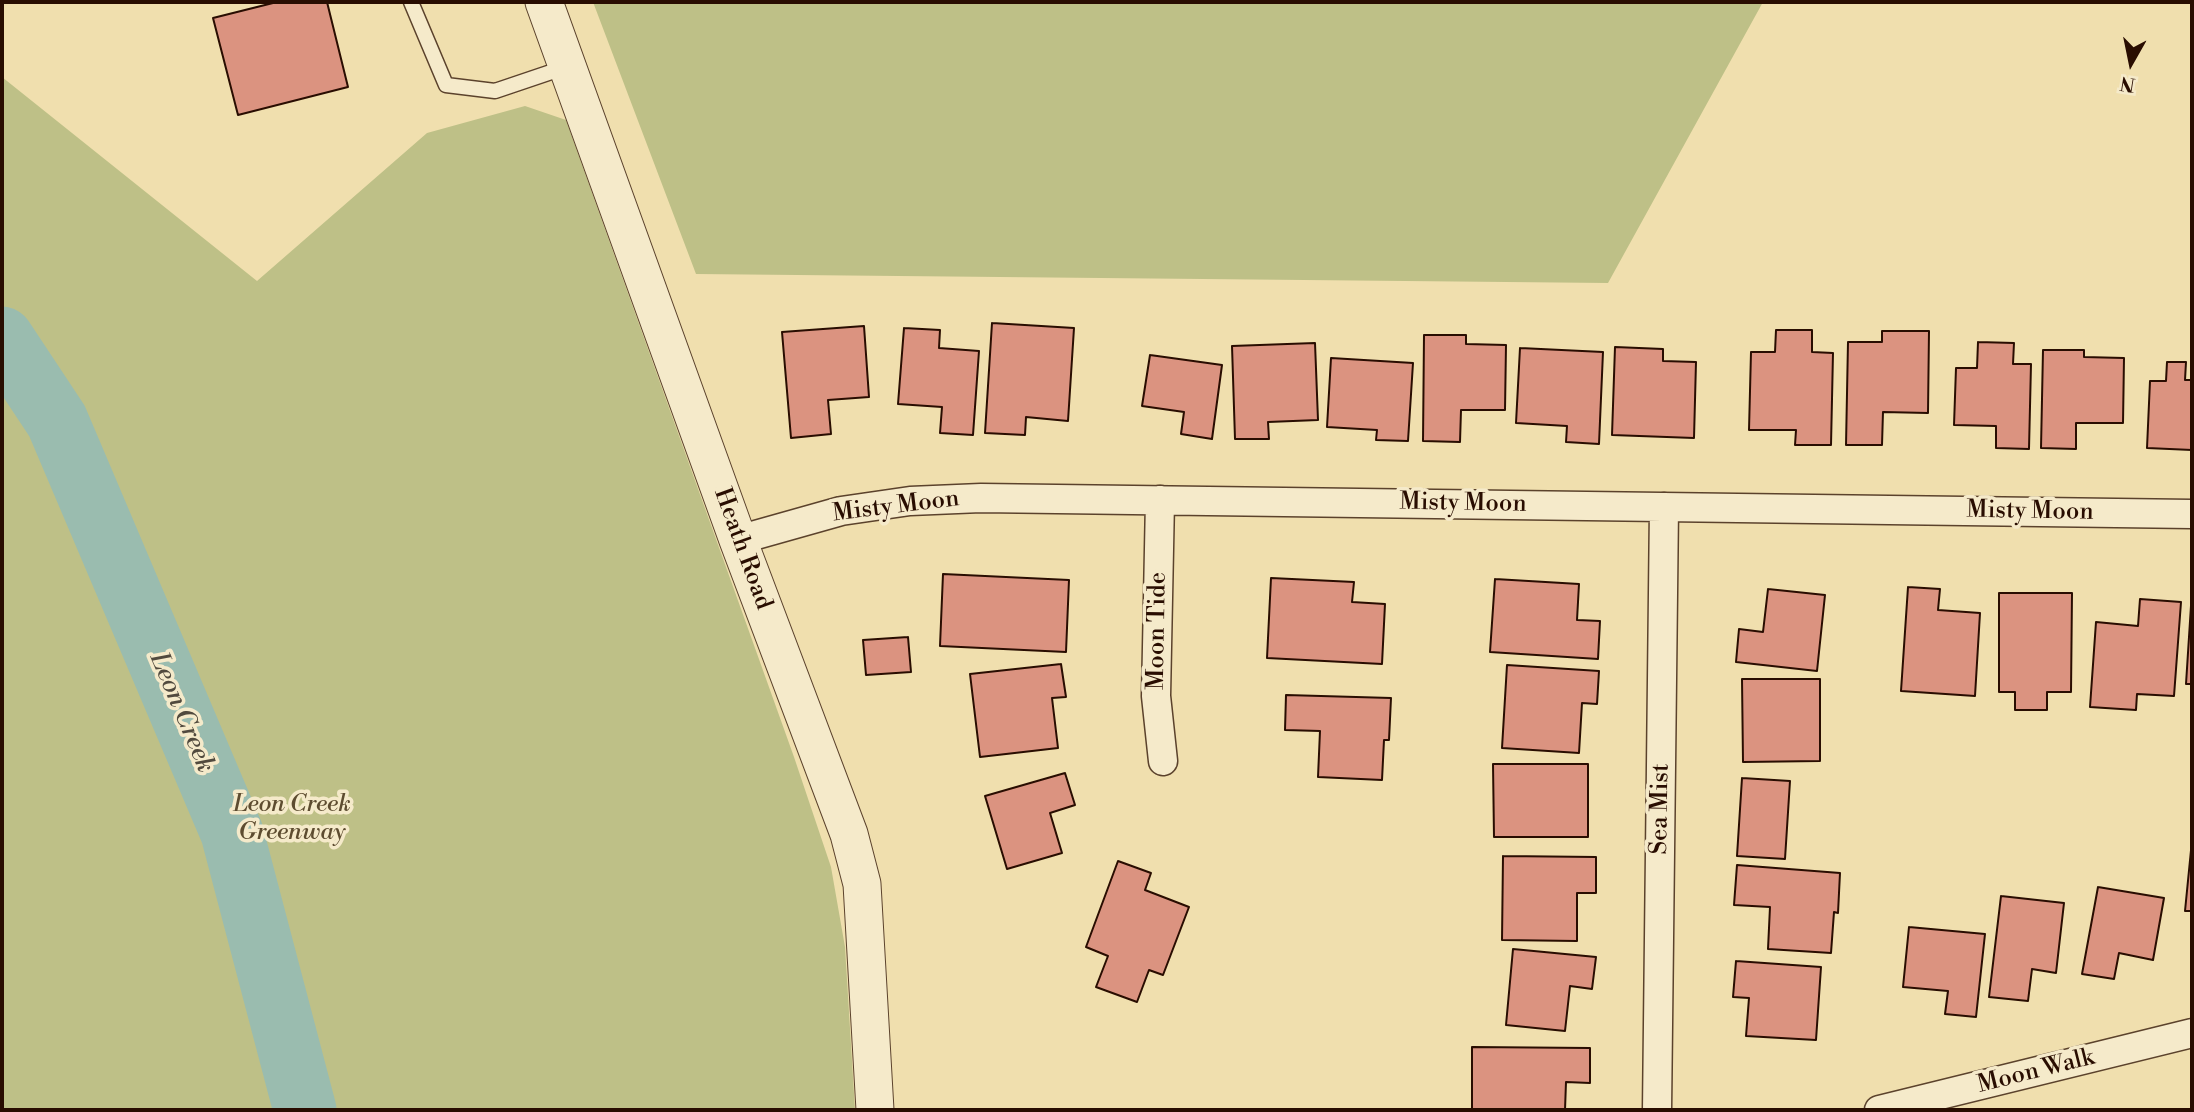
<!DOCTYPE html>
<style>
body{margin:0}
#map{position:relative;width:2194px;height:1112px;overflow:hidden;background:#f0dfae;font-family:"Libre Bodoni",serif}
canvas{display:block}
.frame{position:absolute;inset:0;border:4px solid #290d01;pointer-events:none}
.north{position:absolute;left:2096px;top:28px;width:70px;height:70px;-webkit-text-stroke:5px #f5eaca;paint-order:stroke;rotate:189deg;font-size:19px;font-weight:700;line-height:28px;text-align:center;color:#290d01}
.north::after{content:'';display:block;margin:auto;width:24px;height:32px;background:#290d01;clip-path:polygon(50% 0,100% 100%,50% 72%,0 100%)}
</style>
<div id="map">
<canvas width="2194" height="1112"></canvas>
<div class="frame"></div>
<div class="north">N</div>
</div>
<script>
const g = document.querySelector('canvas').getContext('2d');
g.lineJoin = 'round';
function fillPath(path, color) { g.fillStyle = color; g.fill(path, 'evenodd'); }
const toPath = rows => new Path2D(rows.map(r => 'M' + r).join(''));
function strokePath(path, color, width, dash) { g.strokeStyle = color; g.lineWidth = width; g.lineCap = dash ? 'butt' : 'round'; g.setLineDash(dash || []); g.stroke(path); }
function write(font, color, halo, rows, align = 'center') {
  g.font = font + ' "Libre Bodoni",serif'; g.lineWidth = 7; g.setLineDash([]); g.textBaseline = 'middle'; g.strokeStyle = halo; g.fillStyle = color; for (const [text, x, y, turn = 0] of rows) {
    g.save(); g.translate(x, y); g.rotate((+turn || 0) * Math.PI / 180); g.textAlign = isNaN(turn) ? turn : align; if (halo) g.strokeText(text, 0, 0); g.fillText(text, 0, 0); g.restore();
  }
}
fillPath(toPath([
 [593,2,1763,2,1608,283,696,274],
 [2,77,257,281,427,133,525,106,566,120,794,757,831,867,845,947,855,1110,2,1110]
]), '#bec087');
strokePath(toPath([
 [2,338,57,421,232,833,305,1110]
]), '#9abcaf', 63);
const building = toPath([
 [277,2,327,2,348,87,238,115,213,18,277,2],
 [992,323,1074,328,1068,421,1026,417,1025,435,985,433,992,323],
 [864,326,869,397,828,400,831,434,791,438,782,332,864,326],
 [904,328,940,330,939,348,979,351,973,435,940,433,942,407,898,404,904,328],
 [1776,330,1812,330,1812,352,1833,353,1831,445,1795,445,1796,430,1749,430,1751,352,1775,352,1776,330],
 [1882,331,1929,331,1928,413,1883,412,1882,445,1846,445,1848,342,1882,342,1882,331],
 [1424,335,1466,335,1466,344,1506,345,1505,410,1461,410,1460,442,1423,441,1424,335],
 [1978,342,2014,343,2013,364,2031,364,2029,449,1996,448,1996,426,1954,425,1956,368,1977,368,1978,342],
 [1315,343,1318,420,1268,422,1269,439,1235,439,1232,346,1315,343],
 [1615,347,1663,349,1663,361,1696,362,1694,438,1612,435,1615,347],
 [1520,348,1603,352,1599,444,1566,442,1567,426,1516,423,1520,348],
 [2043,350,2084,350,2084,357,2124,358,2123,423,2076,423,2076,449,2041,448,2043,350],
 [1150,355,1222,365,1212,439,1181,434,1184,412,1142,406,1150,355],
 [1331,358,1413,363,1408,441,1376,440,1377,430,1327,427,1331,358],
 [2167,362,2186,362,2185,380,2192,380,2192,450,2147,448,2150,381,2166,381,2167,362],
 [943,574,1069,580,1066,652,940,646,943,574],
 [1271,578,1354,582,1352,602,1385,604,1382,664,1267,658,1271,578],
 [1495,579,1579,584,1577,620,1600,621,1598,659,1490,652,1495,579],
 [1908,587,1940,589,1938,610,1980,613,1975,696,1901,691,1908,587],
 [1768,589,1825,595,1817,671,1736,662,1739,629,1763,632,1768,589],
 [2192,590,2192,684,2186,684,2192,590],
 [1999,593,2072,593,2071,692,2047,692,2047,710,2015,710,2015,692,1999,692,1999,593],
 [2140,599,2181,602,2174,696,2137,694,2136,710,2090,707,2096,622,2138,626,2140,599],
 [908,637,911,672,866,675,863,640,908,637],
 [1061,664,1066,697,1052,698,1058,748,980,757,970,674,1061,664],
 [1507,665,1599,671,1597,704,1582,703,1579,753,1502,748,1507,665],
 [1742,679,1820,679,1820,761,1743,762,1742,679],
 [1286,695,1391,698,1389,740,1384,740,1382,780,1318,777,1320,731,1285,730,1286,695],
 [1493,764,1588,764,1588,837,1494,837,1493,764],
 [1065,773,1075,805,1050,813,1062,853,1007,869,985,796,1065,773],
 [1742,778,1790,781,1785,859,1737,856,1742,778],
 [2192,840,2192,911,2185,911,2192,840],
 [1503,856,1596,857,1596,893,1577,893,1577,941,1502,940,1503,856],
 [1118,861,1151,873,1145,890,1189,907,1163,975,1149,970,1137,1002,1096,987,1108,956,1086,947,1118,861],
 [1737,865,1840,873,1838,913,1834,912,1831,953,1768,949,1770,907,1734,905,1737,865],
 [2098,887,2164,898,2153,960,2119,953,2114,979,2082,974,2098,887],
 [2001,896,2064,903,2056,973,2032,969,2028,1001,1989,997,2001,896],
 [1909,927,1985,934,1976,1017,1945,1014,1948,991,1903,987,1909,927],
 [1513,949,1596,957,1592,989,1570,986,1565,1031,1506,1025,1513,949],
 [1736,961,1821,967,1816,1040,1746,1036,1749,998,1733,997,1736,961],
 [1472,1047,1590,1048,1590,1083,1566,1082,1565,1110,1472,1110,1472,1047]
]);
fillPath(building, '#db9380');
strokePath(building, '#290d01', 2);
const service = toPath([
 [411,2,446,85,495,91,566,67]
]);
const minor = toPath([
 [1160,500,1156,696,1163,761],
 [738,540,841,511,910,501,981,498,2192,514],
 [1657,1110,1664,507],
 [1879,1110,2192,1033]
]);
const tertiary = toPath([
 [544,2,738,540,849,834,862,884,875,1110]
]);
strokePath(service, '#5b422c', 17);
strokePath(minor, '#5b422c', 31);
strokePath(tertiary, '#5b422c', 39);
strokePath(service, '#f5eaca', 14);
strokePath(minor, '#f5eaca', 28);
strokePath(tertiary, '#f5eaca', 37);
write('24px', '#290d01', '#f5eaca', [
 ["Misty Moon",1463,504,1],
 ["Misty Moon",896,507,-7],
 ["Misty Moon",2030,512,1],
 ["Heath Road",742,549,70],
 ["Moon Tide",1158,631,-89],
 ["Sea Mist",1661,809,-89],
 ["Moon Walk",2036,1072,-14]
]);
write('italic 24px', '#5d4c30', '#f5eaca', [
 ["Leon Creek",292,805],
 ["Greenway",292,833]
]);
write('italic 26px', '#514a3e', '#f5eaca', [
 ["Leon Creek",181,713,67]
]);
</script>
